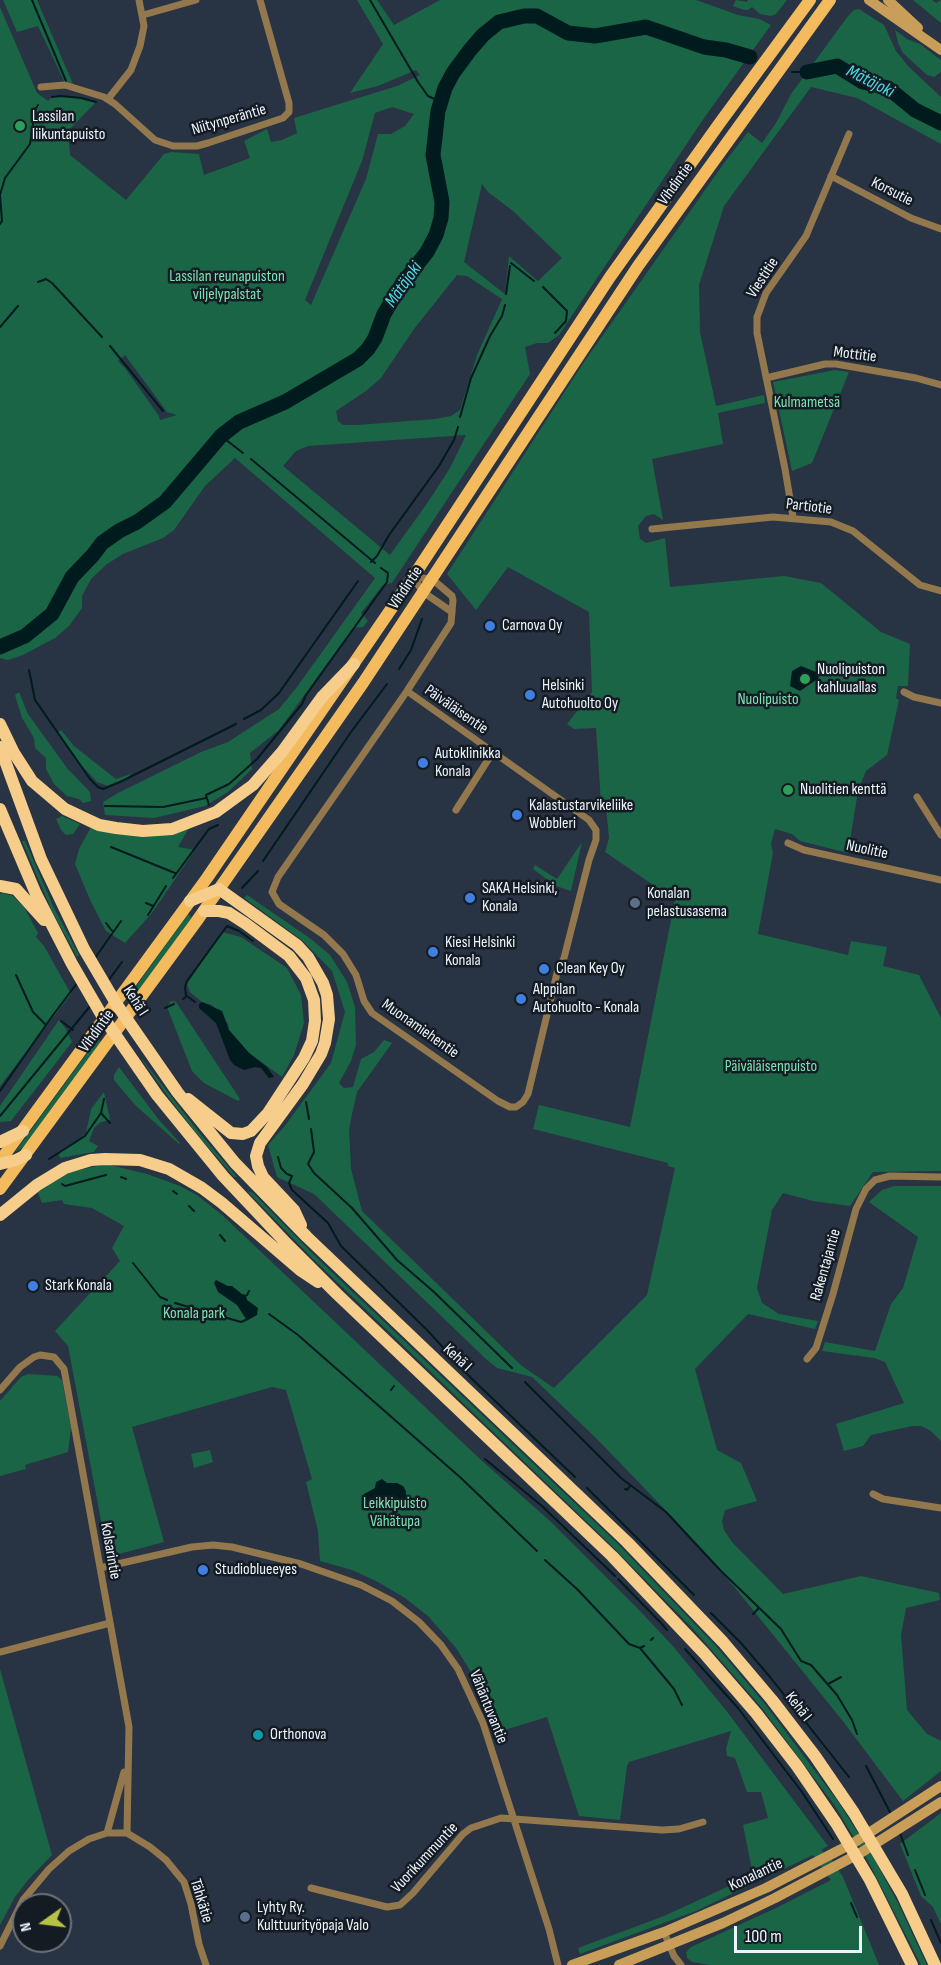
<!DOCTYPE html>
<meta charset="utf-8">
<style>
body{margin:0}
#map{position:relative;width:941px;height:1965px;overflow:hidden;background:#283343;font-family:"Sofia Sans Condensed",sans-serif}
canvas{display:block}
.north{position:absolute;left:12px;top:1893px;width:60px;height:60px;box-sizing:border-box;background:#151b22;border:2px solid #6b727a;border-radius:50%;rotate:256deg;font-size:16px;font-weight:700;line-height:24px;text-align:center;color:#ecf4fe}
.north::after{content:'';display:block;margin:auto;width:21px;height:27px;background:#b8c147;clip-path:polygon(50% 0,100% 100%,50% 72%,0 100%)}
.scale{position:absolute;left:734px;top:1926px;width:128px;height:27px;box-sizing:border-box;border:3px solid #ecf4fe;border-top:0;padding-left:8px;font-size:18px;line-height:21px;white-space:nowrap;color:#ecf4fe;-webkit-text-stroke:4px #151b22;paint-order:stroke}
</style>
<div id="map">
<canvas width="941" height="1965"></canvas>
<div class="north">N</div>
<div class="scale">100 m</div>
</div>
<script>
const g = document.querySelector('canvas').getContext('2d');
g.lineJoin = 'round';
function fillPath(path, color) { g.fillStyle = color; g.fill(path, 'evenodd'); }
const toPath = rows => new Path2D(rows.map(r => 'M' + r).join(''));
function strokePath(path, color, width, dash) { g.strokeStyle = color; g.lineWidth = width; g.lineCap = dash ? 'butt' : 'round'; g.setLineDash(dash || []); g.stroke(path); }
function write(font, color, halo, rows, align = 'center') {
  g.font = font + ' "Sofia Sans Condensed",sans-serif'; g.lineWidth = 5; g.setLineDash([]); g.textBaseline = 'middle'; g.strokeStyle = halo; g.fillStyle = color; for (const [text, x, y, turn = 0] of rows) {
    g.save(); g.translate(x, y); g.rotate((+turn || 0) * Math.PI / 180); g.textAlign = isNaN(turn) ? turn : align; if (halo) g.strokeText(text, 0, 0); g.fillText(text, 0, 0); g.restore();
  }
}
fillPath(toPath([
 [3,0,37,0,73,84,64,81,38,26,17,32],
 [357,0,377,0,394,25,440,0,696,0,738,15,759,19,771,25,704,118,559,335,548,343,537,343,525,347,530,374,392,583,383,585,361,613,368,621,363,627,353,628,279,730,250,753,252,769,228,792,205,806,154,818,105,815,103,802,118,793,201,752,228,742,279,709,297,687,375,578,235,458,205,486,174,530,163,538,123,554,107,564,91,579,82,596,82,608,69,626,55,638,23,655,8,660,0,658,0,7,37,93,48,101,52,97,61,96,81,98,96,102,68,131,70,155,126,200,164,154,171,152,199,154,204,175,250,158,244,141,267,129,271,142,282,140,297,133,294,118,397,86,420,75,416,70,378,86,350,93,383,44],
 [392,107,414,114,405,126,391,134,378,134,366,179,311,305,305,300,362,161,375,113],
 [482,184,488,192,513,211,562,258,538,281,509,256,505,294,464,262],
 [457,275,467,276,502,299,477,355,460,410,451,416,435,419,357,425,343,425,338,421,336,411,366,391,381,378,414,329],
 [125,355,167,412,177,415,160,420,159,416,125,368,118,361],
 [466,435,450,468,428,502,390,555,283,466,296,451,308,446],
 [736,0,747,2,748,0,787,0,776,14,771,16,760,14,752,7,748,10,744,10,733,6],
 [913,0,932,0,936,3,941,0,941,23],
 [859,9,884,25,896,51,908,66,941,97,941,144,857,98,811,87,724,206,699,285,700,332,716,406,764,395,765,403,718,413,723,444,652,459,663,520,654,514,646,516,638,526,640,539,646,543,665,538,670,587,784,576,821,583,881,632,910,644,908,686,898,686,896,698,899,700,887,755,866,771,858,791,848,853,800,841,792,834,775,829,771,844,773,853,758,934,848,955,851,941,887,947,883,966,919,975,941,1018,941,1171,873,1172,850,1206,813,1201,783,1193,772,1210,757,1288,762,1303,779,1314,818,1321,815,1329,748,1314,695,1369,717,1450,741,1463,757,1501,725,1510,722,1521,724,1530,732,1542,783,1594,861,1576,939,1593,940,1600,906,1608,901,1635,907,1710,927,1734,941,1741,941,1771,903,1801,842,1720,736,1589,678,1523,597,1439,532,1377,497,1368,486,1359,314,1194,277,1177,268,1145,284,1127,331,1063,345,1012,332,971,302,940,244,898,247,895,311,939,330,955,347,982,355,1007,356,1045,351,1061,339,1083,344,1088,353,1087,361,1059,374,1052,384,1040,392,1043,357,1092,352,1114,349,1130,351,1169,362,1211,522,1366,554,1388,647,1295,675,1168,668,1166,668,1163,533,1129,539,1105,630,1127,675,900,605,852,609,838,606,807,601,802,596,728,574,729,567,724,592,692,589,612,508,567,476,610,447,574,582,365,724,163,748,132,762,143,776,123,791,94,848,16,854,10],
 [895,30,907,39,920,44,941,60,941,72,934,77,927,75,903,53,898,43],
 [835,370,849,372,812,463,792,471,773,382],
 [19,692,28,714,67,768,90,792,91,801,83,803,79,799,67,796,54,784,46,769,46,758,35,748,34,738,22,718,15,695],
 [61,730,74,746,116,779,131,774,130,777,108,786,97,782,82,766,57,733],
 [62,816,80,824,73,834,66,835,61,830,56,819],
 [91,827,189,828,178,847,195,850,152,913,125,943,106,931,91,902,75,864,79,849],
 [22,841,25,841,54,908,79,955,77,957,52,911],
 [582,842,571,891,556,886,533,869,535,865,557,879],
 [3,893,13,896,24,907,38,933,36,937,44,946,71,994,0,1086,0,894],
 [188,914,192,918,135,997,132,992],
 [222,932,241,937,287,968,301,995,304,1023,294,1055,282,1077,249,1053,229,1030,228,1024,212,1005,202,1002,190,992,187,984],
 [171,1001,176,1002,240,1099,238,1101,204,1083,192,1071,167,1007],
 [59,1020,66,1029,72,1042,11,1121,0,1122,0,1106],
 [98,1038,102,1043,25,1146,15,1152],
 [142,1059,198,1131,237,1177,234,1177,196,1133,169,1098,142,1060],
 [119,1067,159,1120,180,1143,179,1144,135,1105,114,1080,114,1075],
 [104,1092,110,1120,101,1122,94,1128,89,1141,98,1146,94,1152,60,1158,59,1154,62,1150,76,1143,86,1133,91,1109],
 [106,1164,147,1174,180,1186,197,1195,222,1215,480,1459,550,1521,638,1609,672,1645,725,1709,828,1846,821,1850,830,1857,843,1877,879,1965,710,1965,692,1962,687,1958,686,1952,691,1947,776,1908,831,1880,813,1855,696,1911,580,1954,578,1948,664,1916,753,1875,743,1825,768,1818,761,1792,747,1792,735,1758,727,1756,726,1749,731,1731,629,1762,627,1766,620,1820,579,1816,547,1717,495,1733,483,1699,471,1672,456,1648,428,1616,405,1598,378,1582,352,1570,320,1561,318,1531,306,1482,312,1479,286,1390,272,1387,132,1427,164,1542,119,1554,108,1553,106,1547,68,1346,55,1331,120,1261,112,1248,124,1226,92,1208,64,1204,62,1200,42,1203,37,1191,70,1172],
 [894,1186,941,1186,941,1441,931,1431,921,1426,912,1426,871,1435,863,1446,844,1451,836,1424,904,1403,885,1362,874,1358,822,1351,825,1342,875,1351,891,1304,903,1288,918,1237,869,1202,882,1190],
 [247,1191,253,1193,315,1256,617,1543,716,1646,765,1704,839,1803,873,1857,898,1903,927,1965,921,1965,868,1861,835,1806,761,1707,695,1631,613,1547,313,1259],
 [28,1374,57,1376,62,1380,71,1428,68,1452,25,1465,26,1469,0,1476,0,1401,21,1377],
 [210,1450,213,1462,194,1468,191,1454],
 [0,1669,52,1855,28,1880,15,1897,0,1925],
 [941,1813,941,1924,933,1907,921,1896,900,1844]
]), '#1b6547');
fillPath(toPath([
 [801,666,816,672,819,678,800,691,790,686,792,671],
 [202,1002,222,1011,229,1030,249,1053,267,1067,274,1077,269,1078,261,1068,255,1067,244,1070,234,1065,230,1060,216,1023,199,1008,199,1004],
 [216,1280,228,1286,232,1286,242,1294,246,1295,247,1300,258,1308,257,1315,250,1319,246,1319,237,1305,218,1292,214,1283],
 [382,1479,387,1483,397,1483,403,1486,406,1491,406,1498,396,1504,383,1500,377,1510,371,1511,364,1505,364,1494,375,1488,376,1482]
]), '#001b1d');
strokePath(toPath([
 [32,0,66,81],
 [370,0,418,82,428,96,441,102],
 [792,72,807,72],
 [52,97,61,96,81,98,96,102],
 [0,224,2,221,0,195,5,178,30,144,35,110,38,105],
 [511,263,534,281],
 [38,282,46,279,52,283,102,337],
 [543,287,567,311,566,321,555,333],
 [506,294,510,266],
 [0,327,18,306],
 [110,346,163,411],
 [460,417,471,378,490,336,502,316,505,305],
 [221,436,243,453],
 [201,451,205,455],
 [251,459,375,563],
 [371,562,377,556,389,535,439,466,454,440,458,427],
 [399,669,411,650,422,619],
 [29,670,35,700,90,779,98,787,103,789,122,781,236,724],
 [244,719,261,710,279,693,358,581],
 [209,805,206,795,229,784,257,759,302,704,306,695,387,582,388,573,381,568],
 [105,806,163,807,206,798],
 [111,847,175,873],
 [263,861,351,732,387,684],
 [173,878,209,829,218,825],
 [242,888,258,871],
 [146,903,153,906],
 [148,915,166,886],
 [106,923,113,932],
 [95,958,121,921],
 [16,975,33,1012,46,1025],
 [108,981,122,962],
 [186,996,185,987,187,981,227,926,239,931,253,941],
 [183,999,187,996,195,1002],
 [165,1008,174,1004],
 [61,1021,73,1030],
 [0,1091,53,1015,78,982],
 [306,1102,309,1119],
 [101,1113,110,1123],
 [0,1116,91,1005],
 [311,1129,314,1152,308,1164,314,1173,352,1208,397,1260,434,1292,512,1368],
 [278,1157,281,1168,287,1174,292,1176,289,1183,292,1190,328,1223,341,1246,427,1330,471,1378,575,1477],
 [49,1159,85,1136,101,1113,104,1099],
 [121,1177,126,1179],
 [62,1184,65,1186,106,1175],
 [173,1191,177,1194],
 [189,1206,194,1211],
 [220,1235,225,1241],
 [133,1263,160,1297,167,1300],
 [247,1295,249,1291],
 [175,1303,241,1322,248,1319],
 [269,1314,298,1335,461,1478,537,1551],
 [525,1382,621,1478,666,1512,721,1571,781,1629,801,1661,811,1665,837,1695,852,1720,857,1734],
 [391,1390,394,1386],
 [485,1459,542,1506,615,1576],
 [587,1488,694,1595],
 [625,1489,627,1490,630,1486],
 [545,1560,578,1590,629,1644,640,1648,644,1646],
 [618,1579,661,1623],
 [711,1613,741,1643,770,1677,849,1777],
 [753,1614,759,1608],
 [661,1623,667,1630],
 [651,1640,653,1638],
 [640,1648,674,1689,682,1705],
 [685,1649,738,1708,802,1792,833,1839],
 [828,1684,841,1677],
 [866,1766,891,1814],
 [900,1833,908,1855],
 [915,1870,925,1895],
 [851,1903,857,1917],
 [931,1920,941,1943]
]), '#001b1d', 2);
strokePath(toPath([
 [807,72,837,66,863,82,888,88,915,110,941,123],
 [0,647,25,636,52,614,72,577,93,555,102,543,119,531,137,522,165,502,221,436,239,422,285,402,358,359,368,349,375,338,384,314,402,284,427,252,436,235,441,218,442,202,433,155,438,111,445,88,453,73,470,50,483,35,499,22,524,16,537,16,568,33,595,36,646,27,704,47,726,50,750,57]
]), '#001b1d', 15);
strokePath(toPath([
 [143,15,196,0],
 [41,87,65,85,104,97,115,104,155,140,173,146,197,146,208,143,283,118,289,112,289,103,260,0],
 [108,99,131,70,140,46,144,26,139,0],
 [831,176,911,218,941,229],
 [766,378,825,364,836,364,916,378,941,385],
 [793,517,785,469,757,333,757,317,766,293,806,236,849,134],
 [652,529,773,517,831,522,853,531,920,585,941,591],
 [413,577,423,592,452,612],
 [407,691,589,820,596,830,596,840,589,860,564,958,557,973,528,1094,523,1102,516,1107,510,1107,498,1101,372,1013,364,1001,356,975,343,954,324,935,279,904,272,892,278,877,407,691,451,623,453,600,452,596,432,579,413,577],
 [904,692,914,697,941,703],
 [917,797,941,835],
 [456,810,493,752],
 [788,843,804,850,941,880],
 [807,1359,816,1348,833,1294,856,1209,866,1189,875,1180,890,1176,941,1177],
 [0,1390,20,1367,34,1357,40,1355,54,1357,64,1369,129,1727,127,1833],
 [873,1494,883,1499,941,1508],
 [100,1568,192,1547,213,1545,232,1547,301,1564,361,1585,392,1601,419,1622,441,1645,458,1669,483,1723,549,1929,558,1965],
 [0,1652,110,1623],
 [107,1833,124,1772],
 [311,1888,387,1907,400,1905,413,1893,463,1834,471,1828,501,1818,662,1830,679,1829,703,1822],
 [664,1932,674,1956,681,1965],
 [0,1946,23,1900,49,1869,69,1851,89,1839,107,1833,127,1833,150,1847,166,1860,184,1882,191,1904,199,1944,206,1965]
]), '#93784d', 7);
strokePath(toPath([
 [869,0,941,50],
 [888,0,918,28],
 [572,1965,664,1932,766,1888,855,1842,941,1786],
 [619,1965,723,1923,775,1898,862,1852,941,1802]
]), '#c99e58', 10);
strokePath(toPath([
 [0,1161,207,878,413,577,610,277,719,124,810,0],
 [0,1189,196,922,363,683,638,266,830,0]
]), '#f3bb5e', 12);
strokePath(toPath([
 [0,724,14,753,32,781,65,809,99,825,116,828,143,831,172,829,216,812,253,785,282,752,322,697,354,664],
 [0,747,41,859,84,949,117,1005,178,1093,235,1163,307,1237,627,1542,723,1642,772,1700,815,1756,854,1813,902,1894,935,1965],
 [0,809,36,894,72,964,101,1014,157,1095,223,1176,287,1244,337,1294,612,1556,704,1653,756,1713,797,1766,836,1823,870,1880,912,1965],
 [0,886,16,889,44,920],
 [190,901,219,889,297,945,308,957,323,983,327,995,329,1019,325,1043,321,1054,303,1084,260,1143,256,1156,258,1166,263,1177,294,1210,301,1225],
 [188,1099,231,1133,243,1134,251,1131,268,1113,304,1058,312,1041,315,1021,314,1000,306,978,289,956,246,924,229,913,219,911,204,911],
 [0,1142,23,1131],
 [0,1164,16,1160,26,1155],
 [0,1215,37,1185,65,1168,91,1160,105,1159,140,1160,169,1169,202,1188,222,1203,300,1270,318,1282]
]), '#f6cd8a', 12);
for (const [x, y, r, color] of [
 [20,126,6,"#2e9e5b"],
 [490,626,6,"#3f7fe0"],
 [805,679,6,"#2e9e5b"],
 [530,695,6,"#3f7fe0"],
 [423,763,6,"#3f7fe0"],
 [788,790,6,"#2e9e5b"],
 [517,815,6,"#3f7fe0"],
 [470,898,6,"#3f7fe0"],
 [635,903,6,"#5c6f8a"],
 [433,952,6,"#3f7fe0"],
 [544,969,6,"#3f7fe0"],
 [521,999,6,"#3f7fe0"],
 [33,1286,6,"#3f7fe0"],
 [203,1570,6,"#3f7fe0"],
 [258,1735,6,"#0f9aa8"],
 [245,1917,6,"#5c6f8a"]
]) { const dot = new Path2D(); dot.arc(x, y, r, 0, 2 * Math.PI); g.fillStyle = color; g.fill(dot); strokePath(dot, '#151b22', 2); }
write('16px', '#ecf4fe', '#151b22', [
 ["Lassilan",32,117],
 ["liikuntapuisto",32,135],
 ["Carnova Oy",502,626],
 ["Nuolipuiston",817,670],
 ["kahluuallas",817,688],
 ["Helsinki",542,686],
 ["Autohuolto Oy",542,704],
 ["Autoklinikka",435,754],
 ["Konala",435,772],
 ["Nuolitien kenttä",800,790],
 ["Kalastustarvikeliike",529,806],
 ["Wobbleri",529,824],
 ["SAKA Helsinki,",482,889],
 ["Konala",482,907],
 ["Konalan",647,894],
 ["pelastusasema",647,912],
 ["Kiesi Helsinki",445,943],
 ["Konala",445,961],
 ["Clean Key Oy",556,969],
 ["Alppilan",533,990],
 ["Autohuolto - Konala",533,1008],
 ["Stark Konala",45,1286],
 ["Studioblueeyes",215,1570],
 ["Orthonova",270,1735],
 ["Lyhty Ry.",257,1908],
 ["Kulttuurityöpaja Valo",257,1926]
], 'left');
write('16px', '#ecf4fe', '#151b22', [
 ["Niitynperäntie",229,120,-16],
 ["Vihdintie",676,184,-54],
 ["Korsutie",892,192,27],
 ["Viestitie",763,278,-57],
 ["Mottitie",855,355,7],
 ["Partiotie",809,507,7],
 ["Vihdintie",406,588,-56],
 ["Päiväläisentie",456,710,35],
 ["Nuolitie",867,850,12],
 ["Kehä I",135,1001,57],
 ["Muonamiehentie",420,1029,35],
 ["Vihdintie",97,1031,-54],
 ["Rakentajantie",826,1265,-74],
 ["Kehä I",457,1358,43],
 ["Kolsarintie",110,1551,80],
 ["Vähäntuvantie",488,1707,68],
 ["Kehä I",798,1707,52],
 ["Vuorikummuntie",425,1858,-47],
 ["Konalantie",756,1875,-25],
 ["Tähkätie",201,1901,73]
]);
write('16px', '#7ce4b3', '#151b22', [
 ["Lassilan reunapuiston",227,277],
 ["viljelypalstat",227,295],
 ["Kulmametsä",807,403],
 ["Nuolipuisto",768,700],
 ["Päiväläisenpuisto",771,1067],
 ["Konala park",194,1314],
 ["Leikkipuisto",395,1504],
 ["Vähätupa",395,1522]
]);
write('italic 18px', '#4ddde6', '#151b22', [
 ["Mätäjoki",870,82,27],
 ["Mätäjoki",404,285,-55]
]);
</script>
